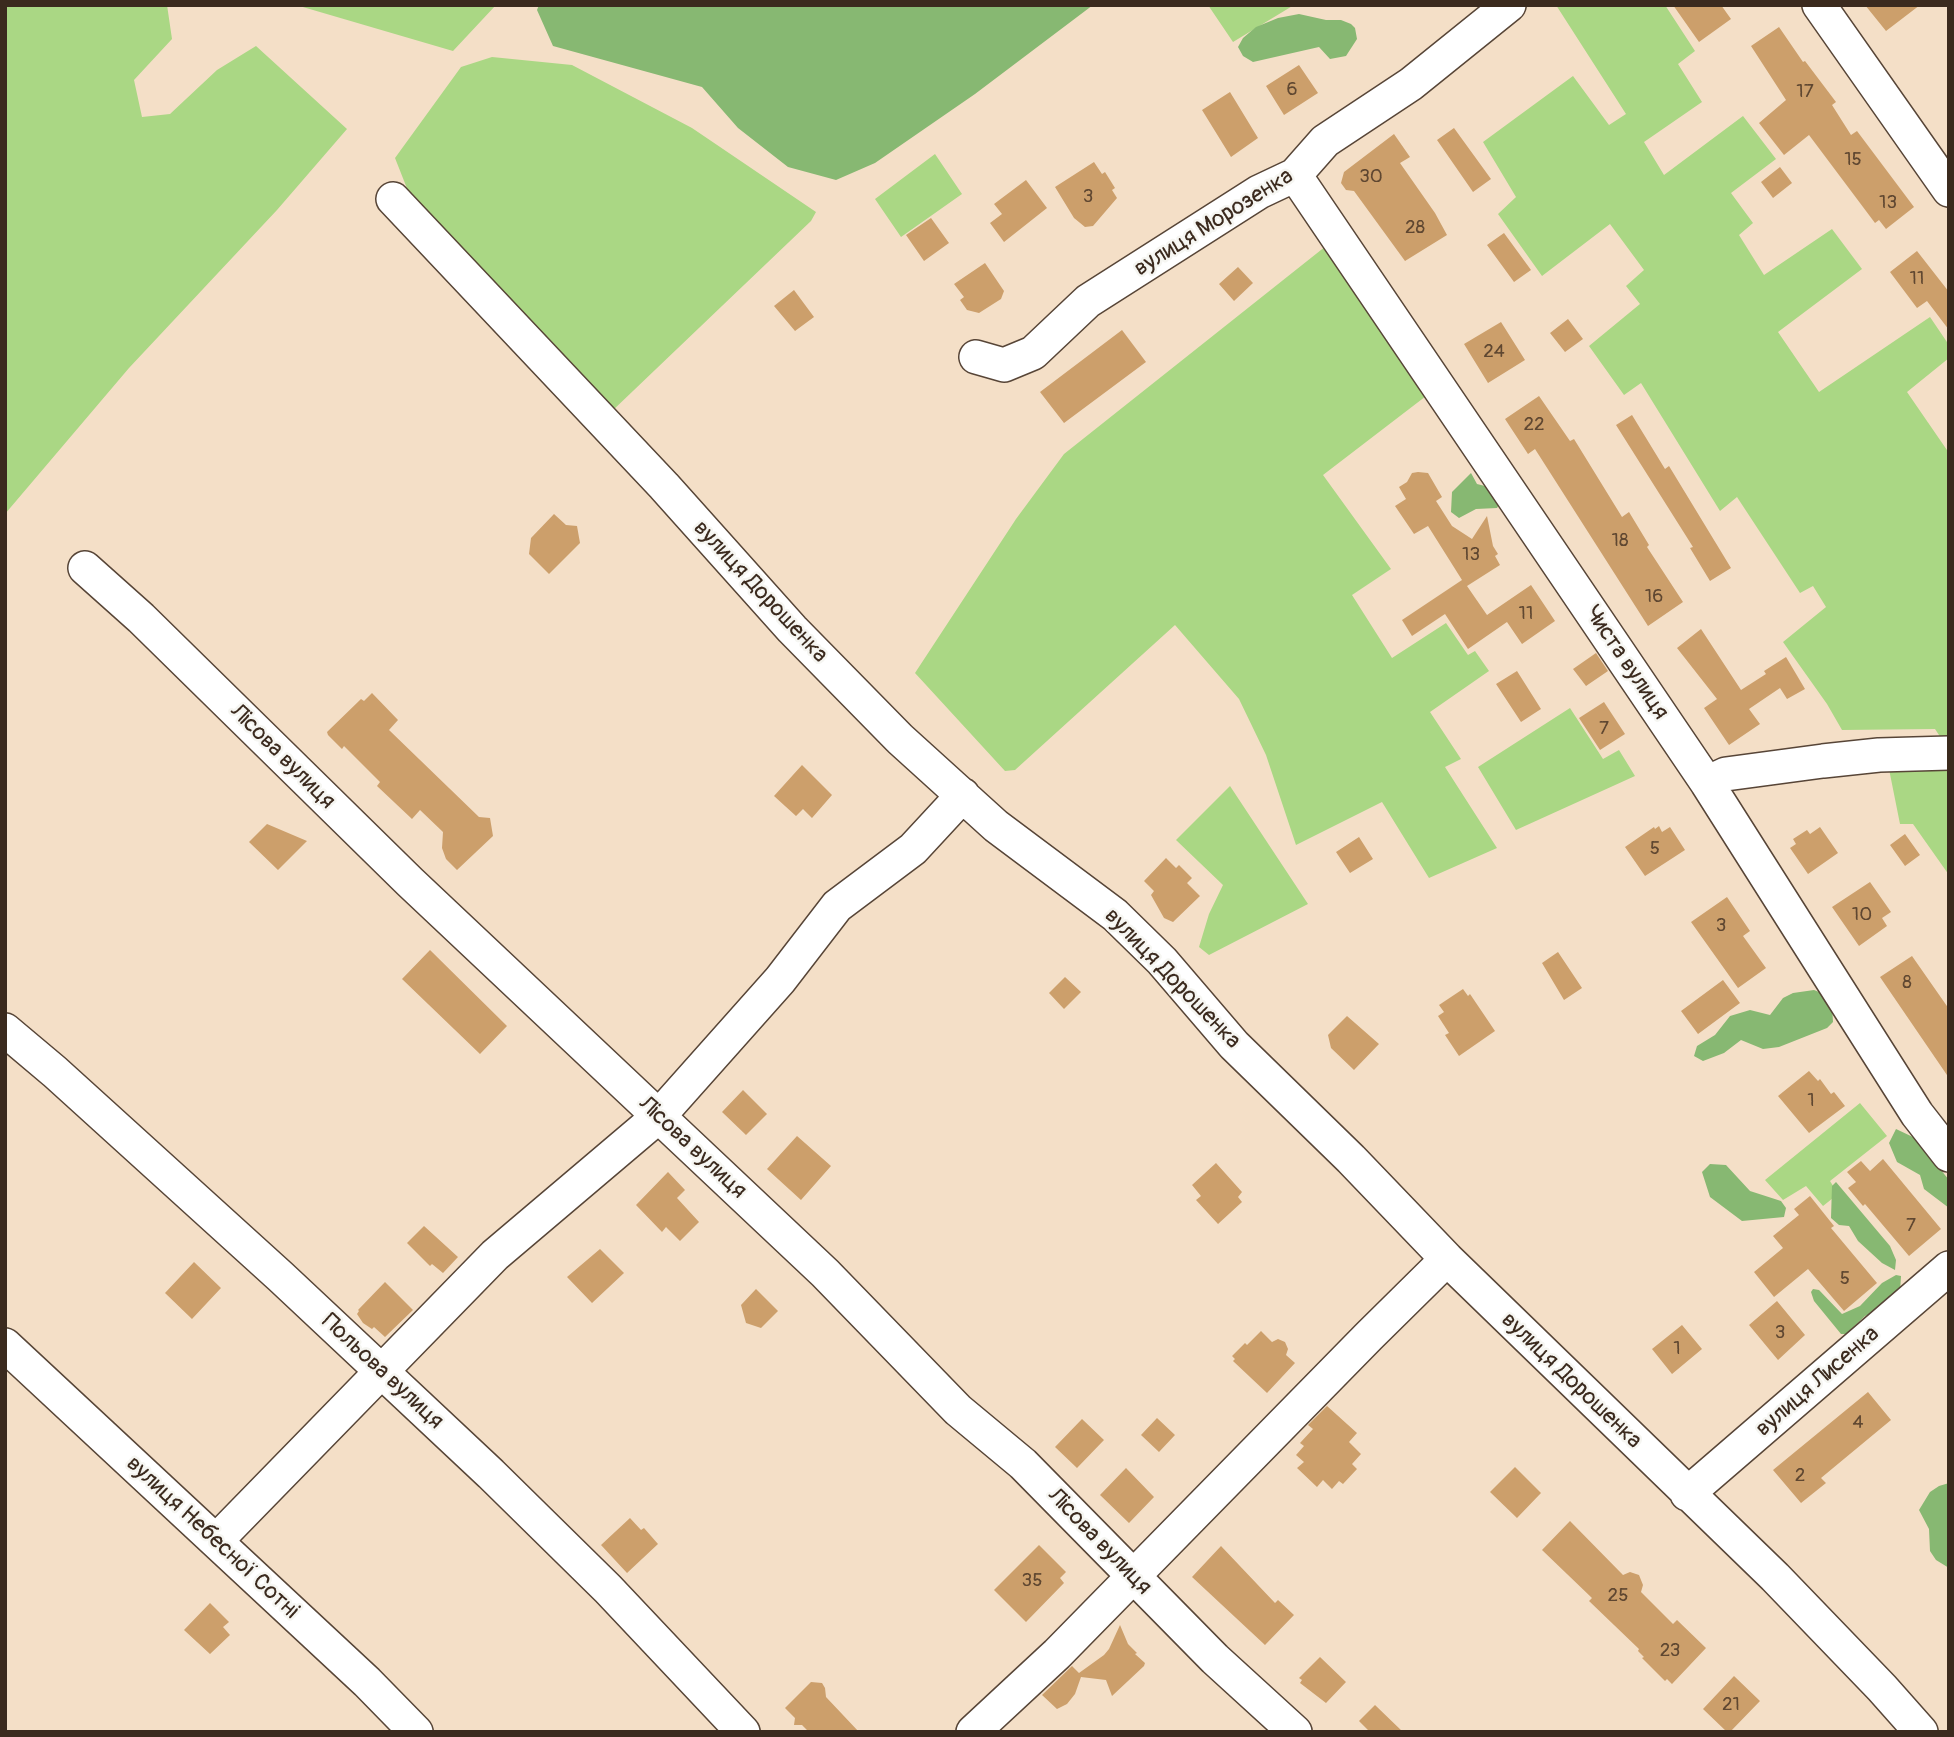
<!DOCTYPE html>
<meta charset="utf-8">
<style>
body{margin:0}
#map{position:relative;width:1954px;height:1737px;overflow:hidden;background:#f4dfc7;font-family:Pangolin,sans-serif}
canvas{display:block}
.frame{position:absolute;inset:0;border:7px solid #3b2a1e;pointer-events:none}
</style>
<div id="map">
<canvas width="1954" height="1737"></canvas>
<div class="frame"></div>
</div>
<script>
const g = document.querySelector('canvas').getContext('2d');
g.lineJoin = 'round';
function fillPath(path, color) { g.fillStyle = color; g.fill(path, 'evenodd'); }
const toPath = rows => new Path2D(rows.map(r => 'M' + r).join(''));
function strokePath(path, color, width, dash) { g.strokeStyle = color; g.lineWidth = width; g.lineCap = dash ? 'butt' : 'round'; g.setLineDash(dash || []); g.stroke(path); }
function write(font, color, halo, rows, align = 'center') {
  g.font = font + ' Pangolin,sans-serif'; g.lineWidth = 5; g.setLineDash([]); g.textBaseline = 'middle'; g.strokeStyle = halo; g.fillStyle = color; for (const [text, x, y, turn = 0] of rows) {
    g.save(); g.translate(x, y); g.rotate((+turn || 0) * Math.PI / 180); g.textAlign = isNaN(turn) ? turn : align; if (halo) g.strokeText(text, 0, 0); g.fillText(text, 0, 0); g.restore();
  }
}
fillPath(toPath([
 [5,5,167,5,172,39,134,80,142,117,170,114,217,70,256,46,347,129,277,210,129,368,5,514],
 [296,5,496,5,453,51],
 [1208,5,1294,5,1233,42],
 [1556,5,1665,5,1695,51,1678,64,1702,102,1644,142,1664,175,1743,116,1776,159,1731,193,1753,223,1739,235,1764,275,1832,229,1862,269,1778,332,1819,392,1930,317,1949,345,1949,358,1907,392,1949,453,1949,744,1945,744,1935,729,1842,730,1827,704,1783,642,1826,607,1813,586,1800,593,1737,497,1720,511,1641,383,1624,395,1589,346,1640,304,1626,286,1644,270,1610,224,1542,276,1498,214,1516,197,1483,142,1573,76,1609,125,1626,114],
 [492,57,572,65,692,128,816,212,811,221,611,412,410,196,395,158,461,67],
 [935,154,962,194,901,237,875,199],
 [1326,246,1430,393,1323,475,1391,569,1352,595,1392,658,1446,623,1468,655,1475,651,1489,671,1430,712,1461,759,1445,767,1497,848,1429,878,1382,802,1296,845,1266,755,1239,699,1175,625,1015,770,1005,771,915,673,1016,519,1064,454],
 [1570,708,1603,759,1619,750,1635,776,1516,830,1478,767],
 [1888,764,1949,766,1949,875,1913,824,1900,824],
 [1230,786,1308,904,1209,955,1199,947,1209,914,1223,885,1176,840],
 [1860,1103,1887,1136,1830,1181,1838,1194,1823,1206,1806,1186,1783,1200,1765,1180]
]), '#aad784');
fillPath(toPath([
 [539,5,1093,5,975,94,875,163,836,180,788,167,738,128,702,87,553,46,537,10],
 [1299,14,1326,20,1341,20,1351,24,1355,28,1357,39,1346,56,1330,59,1319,47,1253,62,1243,56,1238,47,1243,38,1256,27,1278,18],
 [1471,473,1477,484,1493,488,1502,500,1497,508,1476,509,1459,518,1451,512,1452,492],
 [1814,990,1824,994,1832,1006,1833,1022,1827,1028,1779,1047,1763,1049,1741,1040,1724,1053,1703,1061,1694,1056,1697,1046,1715,1035,1730,1016,1750,1010,1770,1015,1783,998,1793,993],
 [1896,1129,1915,1138,1949,1180,1949,1208,1924,1189,1920,1175,1897,1162,1889,1143],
 [1710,1164,1726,1165,1750,1191,1781,1201,1786,1208,1784,1217,1742,1221,1710,1197,1702,1172],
 [1836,1182,1890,1246,1896,1260,1895,1270,1882,1263,1858,1241,1849,1226,1839,1225,1831,1218,1832,1186],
 [1896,1275,1901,1276,1900,1292,1876,1312,1865,1316,1846,1334,1841,1334,1814,1301,1811,1292,1813,1289,1819,1290,1842,1314,1860,1306,1882,1283],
 [1949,1483,1949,1568,1936,1560,1930,1551,1929,1529,1919,1510,1930,1492,1939,1486]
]), '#87b872');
fillPath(toPath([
 [1673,5,1721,5,1731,19,1699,42],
 [1865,5,1920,5,1886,31],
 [1779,27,1803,62,1805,61,1836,102,1832,105,1851,135,1857,131,1914,207,1886,229,1879,220,1875,223,1809,135,1784,155,1759,123,1786,100,1751,46],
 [1299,65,1318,93,1284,115,1266,86],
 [1230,92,1258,138,1231,157,1202,110],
 [1454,128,1491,179,1473,192,1437,140],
 [1394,134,1410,157,1400,163,1435,213,1447,235,1405,261,1354,191,1346,190,1341,183,1344,172],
 [1094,162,1102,174,1105,172,1115,188,1112,190,1117,198,1093,226,1085,227,1074,218,1055,187],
 [1780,167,1792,183,1773,198,1761,182],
 [1026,180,1047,208,1004,242,990,223,1002,214,994,204],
 [931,218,949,243,924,261,906,235],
 [1504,233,1531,270,1514,282,1487,245],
 [1917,251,1949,292,1949,330,1927,301,1917,308,1890,272],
 [985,263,1004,291,1001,299,979,313,967,310,960,300,964,297,954,284],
 [1238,267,1253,283,1234,301,1219,284],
 [794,290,814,317,795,331,774,306],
 [1568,319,1583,339,1565,352,1550,333],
 [1501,322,1525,360,1488,383,1464,344],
 [1122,330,1146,362,1064,423,1040,392],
 [1539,396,1570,441,1574,439,1622,517,1629,512,1649,545,1647,547,1683,602,1648,626,1535,449,1528,454,1505,419],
 [1632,415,1665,469,1669,466,1731,568,1710,581,1690,548,1693,547,1616,425],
 [1418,472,1428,473,1442,497,1436,501,1452,526,1472,539,1487,516,1493,546,1498,554,1495,556,1500,565,1467,586,1487,615,1531,585,1555,621,1522,644,1507,622,1468,649,1445,614,1412,636,1402,620,1462,580,1428,526,1414,534,1395,506,1406,499,1399,487,1407,482,1412,473],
 [554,514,566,525,577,526,580,543,549,574,529,554,531,538],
 [1701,629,1741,690,1766,674,1764,671,1786,657,1805,689,1787,699,1780,688,1749,709,1760,724,1729,745,1704,708,1717,699,1677,648],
 [1596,653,1608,671,1586,686,1573,669],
 [1517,671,1541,709,1521,722,1496,684],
 [372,693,398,720,389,730,479,817,490,818,493,836,457,870,446,859,442,848,443,832,420,810,412,819,377,786,380,782,344,746,342,749,328,735,327,732,361,699,364,701],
 [1604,702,1625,734,1600,750,1579,718],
 [802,765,832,795,812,818,803,809,796,816,774,796],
 [267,824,307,841,278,870,249,842],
 [1659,826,1662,832,1670,827,1685,850,1645,876,1625,847,1654,827,1655,829],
 [1820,827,1838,853,1808,874,1790,848,1796,844,1793,839,1807,830,1810,834],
 [1905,834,1920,855,1905,866,1890,845],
 [1359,837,1373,859,1350,873,1336,852],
 [1166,858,1176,868,1179,865,1192,878,1187,883,1200,896,1173,922,1164,918,1151,895,1154,891,1144,881],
 [1870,882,1891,912,1882,918,1887,926,1859,946,1832,907],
 [1727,897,1750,931,1743,936,1766,968,1738,988,1691,922],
 [430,950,507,1026,480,1054,402,979],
 [1558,952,1582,988,1564,1000,1542,963],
 [1912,956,1949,1009,1949,1078,1880,977],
 [1065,977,1081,992,1064,1009,1049,993],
 [1723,980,1740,1003,1698,1034,1681,1011],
 [1463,989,1468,996,1470,994,1495,1031,1459,1056,1445,1035,1449,1033,1438,1016,1444,1012,1439,1005],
 [1347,1016,1379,1044,1354,1070,1331,1048,1328,1035],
 [1809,1071,1818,1081,1820,1079,1831,1094,1834,1092,1845,1106,1809,1133,1778,1096],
 [743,1090,767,1114,746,1135,722,1112],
 [797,1136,831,1166,801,1200,767,1169],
 [1883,1159,1941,1229,1909,1256,1865,1204,1863,1206,1848,1188,1856,1182,1847,1172,1861,1161,1870,1171],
 [1216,1163,1242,1192,1238,1197,1242,1202,1218,1224,1196,1200,1201,1196,1192,1185],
 [668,1172,685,1190,677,1198,699,1222,680,1241,666,1227,662,1232,636,1205],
 [1810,1196,1834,1226,1831,1228,1877,1283,1844,1311,1808,1269,1774,1297,1754,1272,1783,1248,1773,1236,1799,1215,1794,1209],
 [424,1226,458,1257,443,1273,432,1264,430,1266,407,1243],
 [600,1249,624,1273,592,1303,567,1277],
 [194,1262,221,1288,192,1319,165,1293],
 [385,1282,413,1310,385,1337,374,1327,372,1329,363,1323,357,1314,359,1311,358,1310],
 [756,1289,778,1311,761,1328,746,1323,741,1305],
 [1777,1301,1805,1335,1778,1360,1749,1325],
 [1682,1325,1702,1349,1672,1374,1652,1349],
 [1261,1331,1272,1342,1278,1339,1285,1342,1288,1349,1286,1355,1295,1363,1267,1393,1233,1361,1235,1359,1232,1356,1245,1343,1247,1345],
 [1868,1392,1891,1420,1821,1478,1826,1483,1801,1503,1773,1470],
 [1327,1406,1357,1433,1349,1442,1361,1454,1352,1464,1357,1469,1343,1484,1339,1481,1332,1489,1323,1480,1317,1487,1297,1468,1304,1462,1296,1455,1304,1446,1300,1443,1313,1429,1308,1425],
 [1157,1418,1175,1435,1159,1452,1141,1435],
 [1082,1419,1104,1440,1077,1468,1055,1447],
 [1515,1467,1541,1493,1517,1518,1490,1492],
 [1126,1468,1154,1497,1129,1523,1100,1495],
 [630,1518,641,1530,644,1528,658,1544,627,1573,601,1545],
 [1570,1521,1623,1575,1630,1572,1639,1575,1643,1585,1641,1592,1673,1624,1677,1620,1706,1648,1672,1684,1667,1679,1665,1681,1642,1658,1644,1657,1638,1651,1639,1649,1589,1601,1592,1598,1542,1550],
 [1039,1545,1066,1572,1060,1578,1064,1583,1026,1622,994,1590],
 [1221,1546,1275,1603,1278,1600,1294,1615,1265,1645,1192,1577],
 [210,1603,229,1622,223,1627,230,1635,210,1654,184,1630],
 [1120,1625,1128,1644,1137,1653,1135,1654,1145,1663,1144,1666,1112,1696,1106,1680,1081,1677,1075,1694,1067,1704,1057,1709,1042,1695,1072,1666,1079,1673,1104,1655,1109,1649],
 [1320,1657,1346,1682,1326,1703,1300,1683,1302,1680,1299,1678],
 [1734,1676,1760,1701,1730,1732,1727,1732,1703,1709],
 [811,1682,822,1683,825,1688,826,1697,859,1732,809,1732,802,1725,794,1725,795,1718,785,1708],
 [1375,1705,1403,1732,1370,1732,1359,1721]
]), '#cc9f6b');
const minor = toPath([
 [1819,5,1949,190],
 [1295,175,1707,783,1917,1114,1949,1155],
 [393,199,664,486,792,629,900,739,996,826,1115,915,1162,961,1234,1045,1351,1159,1447,1259,1775,1577,1882,1688,1921,1732],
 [976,357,1004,365,1033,353,1088,301,1259,192,1295,175,1325,141,1411,84,1509,5],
 [85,568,141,618,410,882,825,1273,958,1410,1023,1464,1215,1659,1295,1732],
 [1707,783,1726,774,1823,761,1879,755,1949,753],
 [5,1030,55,1072,281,1277,491,1474,608,1589,743,1732],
 [5,1345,367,1682,416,1732],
 [1687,1494,1949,1268],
 [216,1541,495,1255,659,1116,780,980,837,906,913,849,963,795],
 [973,1732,1057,1654,1369,1336,1447,1259]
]);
strokePath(minor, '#574537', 36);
strokePath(minor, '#fff', 33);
write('19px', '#5f4731', null, [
 ["6",1292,90],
 ["17",1805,92],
 ["15",1853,160],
 ["30",1371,177],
 ["3",1088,197],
 ["13",1888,203],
 ["28",1415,228],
 ["11",1917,279],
 ["24",1494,352],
 ["22",1534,425],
 ["18",1620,541],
 ["13",1471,555],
 ["16",1654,597],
 ["11",1526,614],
 ["7",1604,729],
 ["5",1655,849],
 ["10",1862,915],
 ["3",1721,926],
 ["8",1907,983],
 ["1",1811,1101],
 ["7",1911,1226],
 ["5",1845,1279],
 ["3",1780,1333],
 ["1",1677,1349],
 ["4",1858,1423],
 ["2",1800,1476],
 ["35",1032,1581],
 ["25",1618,1596],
 ["23",1670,1651],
 ["21",1731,1705]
]);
write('23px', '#3b2a1e', '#f6f6f2', [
 ["вулиця Морозенка",1214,223,-32],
 ["вулиця Дорошенка",760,592,47],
 ["Чиста вулиця",1626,663,56],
 ["Лісова вулиця",282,757,45],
 ["вулиця Дорошенка",1172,979,46],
 ["Лісова вулиця",692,1148,43],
 ["Польова вулиця",382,1372,43],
 ["вулиця Дорошенка",1571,1381,44],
 ["вулиця Лисенка",1818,1382,-41],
 ["вулиця Небесної Сотні",212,1538,43],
 ["Лісова вулиця",1099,1542,46]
]);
</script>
